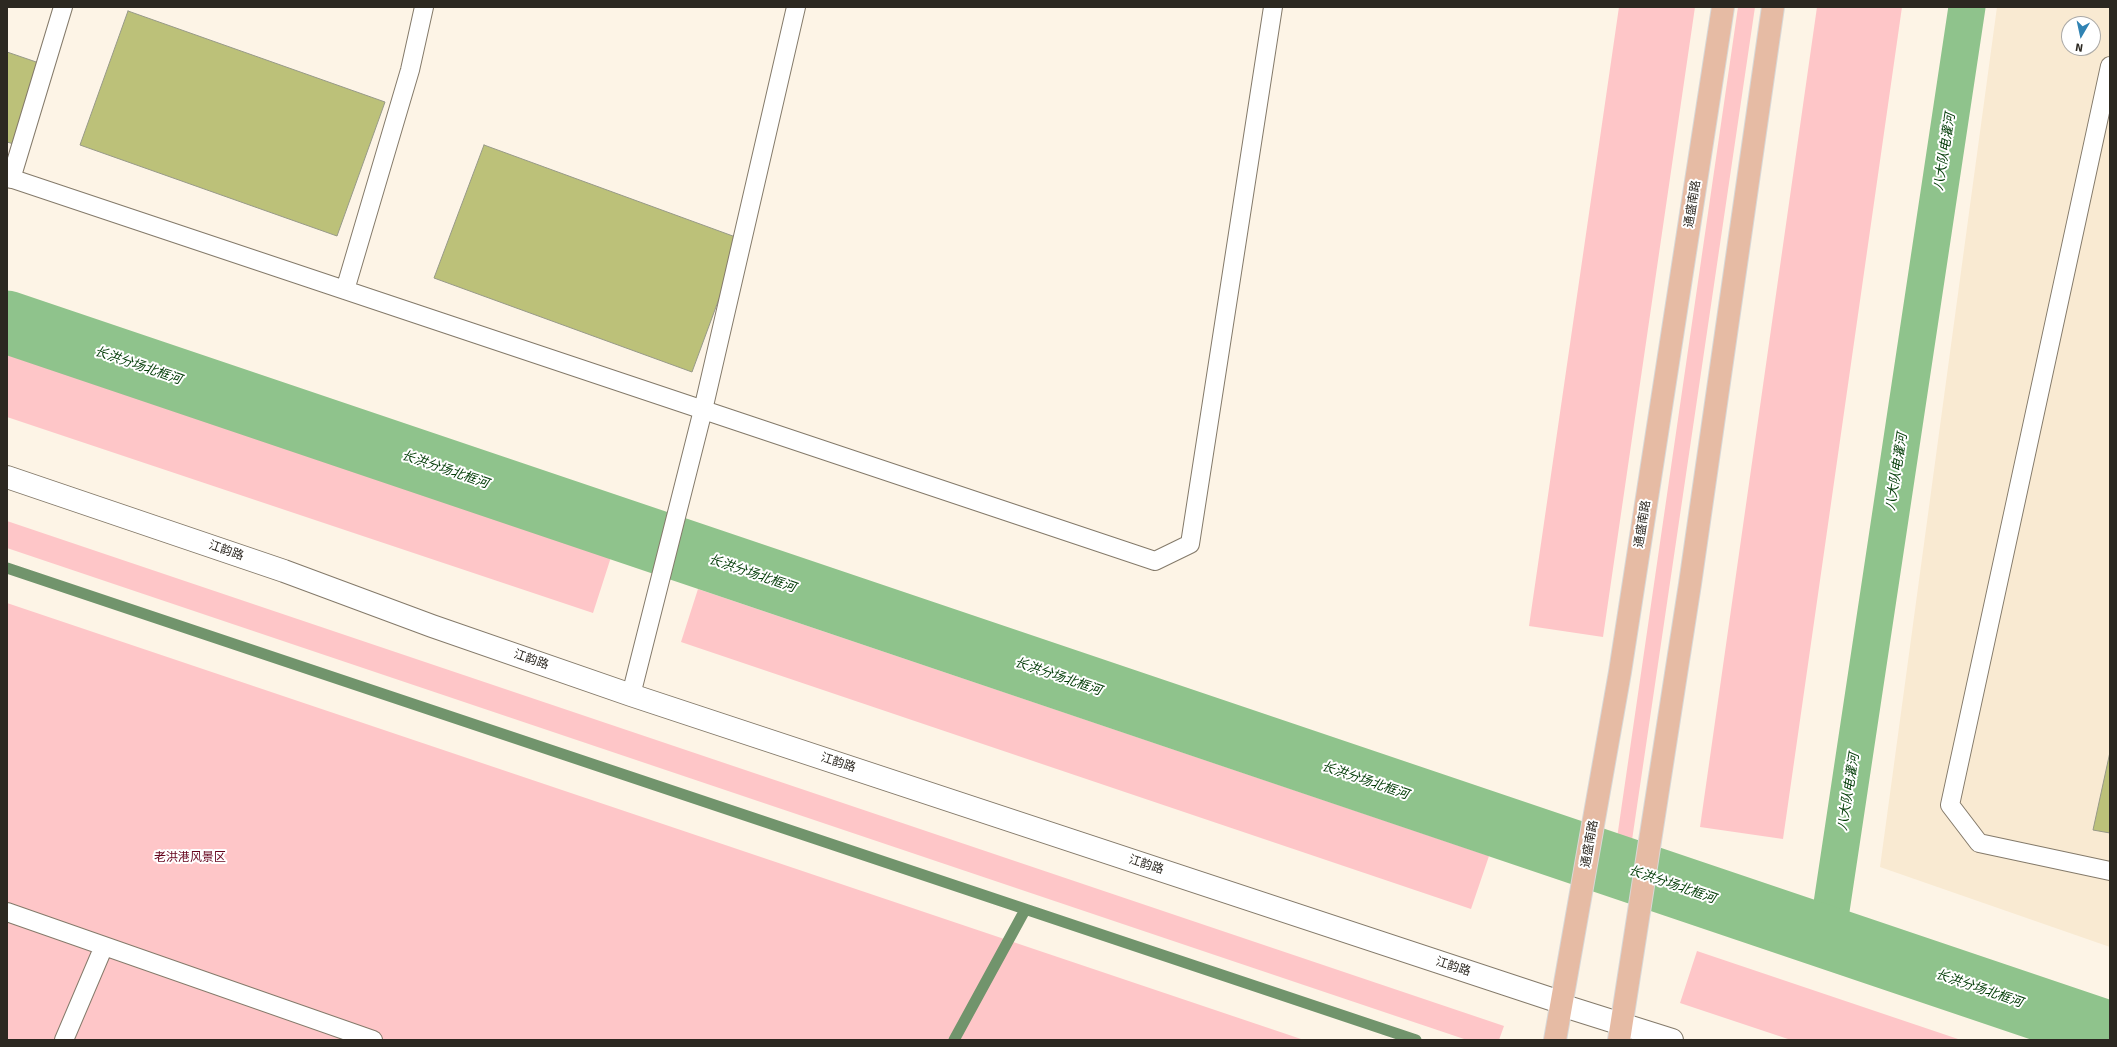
<!DOCTYPE html>
<meta charset="utf-8">
<style>
body{margin:0}
#map{position:relative;width:2117px;height:1047px;overflow:hidden;background:#fdf4e6;font-family:Signika,sans-serif}
canvas{display:block}
.frame{position:absolute;inset:0;border:8px solid #2c2821;pointer-events:none}
.north{position:absolute;left:2061px;top:16px;width:40px;height:40px;box-sizing:border-box;background:#fff;border:1px solid #aba9a6;border-radius:50%;rotate:189deg;font-size:11px;font-weight:700;line-height:16px;text-align:center;color:#2c2821}
.north::after{content:'';display:block;margin:auto;width:14px;height:18px;background:#3083b3;clip-path:polygon(50% 0,100% 100%,50% 72%,0 100%)}
</style>
<div id="map">
<canvas width="2117" height="1047"></canvas>
<div class="frame"></div>
<div class="north">N</div>
</div>
<script>
const g = document.querySelector('canvas').getContext('2d');
g.lineJoin = 'round';
function fillPath(path, color) { g.fillStyle = color; g.fill(path, 'evenodd'); }
const toPath = rows => new Path2D(rows.map(r => 'M' + r).join(''));
function strokePath(path, color, width, dash) { g.strokeStyle = color; g.lineWidth = width; g.lineCap = dash ? 'butt' : 'round'; g.setLineDash(dash || []); g.stroke(path); }
function write(font, color, halo, rows, align = 'center') {
  g.font = font + ' Signika,"Noto Sans SC",sans-serif'; g.lineWidth = 4; g.setLineDash([]); g.textBaseline = 'middle'; g.strokeStyle = halo; g.fillStyle = color; for (const [text, x, y, turn = 0] of rows) {
    g.save(); g.translate(x, y); g.rotate((+turn || 0) * Math.PI / 180); g.textAlign = isNaN(turn) ? turn : align; if (halo) g.strokeText(text, 0, 0); g.fillText(text, 0, 0); g.restore();
  }
}
fillPath(toPath([
 [1997,7,2110,7,2110,947,1880,867],
 [2069,24,2093,24,2093,48,2069,48]
]), '#f9ead2');
fillPath(toPath([
 [1619,7,1695,7,1603,637,1529,626],
 [1738,7,1755,7,1632,840,1617,838],
 [1817,7,1902,7,1783,839,1700,827],
 [7,352,612,554,593,613,7,417],
 [7,521,1504,1026,1499,1040,1467,1040,7,548],
 [698,589,1489,856,1471,909,681,642],
 [7,603,1304,1040,7,1040],
 [1697,951,1961,1040,1791,1040,1680,1003]
]), '#fec6c8');
strokePath(toPath([
 [7,568,1416,1040],
 [954,1040,1025,910]
]), '#71946c', 11);
strokePath(toPath([
 [1827,937,1967,7]
]), '#8fc38c', 37);
strokePath(toPath([
 [7,322,2110,1033]
]), '#8fc38c', 63);
const building = toPath([
 [128,11,385,102,337,236,80,145,128,11],
 [7,52,45,65,17,145,7,142,7,52],
 [484,145,741,239,692,372,434,278,484,145],
 [2110,752,2110,833,2093,830,2110,752]
]);
fillPath(building, '#bcc179');
strokePath(building, '#979987', 1);
const service = toPath([
 [2110,66,1950,805,1979,843,2110,871],
 [7,177,1155,561,1190,544,1273,7],
 [11,179,63,7],
 [345,290,410,70,424,7],
 [631,695,703,410,796,7],
 [7,912,373,1040],
 [64,1040,104,946]
]);
const tertiary = toPath([
 [7,477,284,571,432,626,631,695,1554,1000,1561,1005,1672,1040]
]);
const primary = toPath([
 [1555,1040,1620,672,1723,7],
 [1619,1040,1690,584,1773,7]
]);
strokePath(service, '#847a6a', 20);
strokePath(tertiary, '#847a6a', 24);
strokePath(primary, '#d9d8d7', 24);
strokePath(service, '#fff', 18);
strokePath(tertiary, '#fff', 22);
strokePath(primary, '#e6bba4', 22);
write('12px', '#2c2821', '#fff', [
 ["通盛南路",1693,204,-81],
 ["通盛南路",1643,524,-81],
 ["江韵路",226,551,19],
 ["江韵路",531,660,19],
 ["江韵路",838,763,18],
 ["通盛南路",1590,844,-80],
 ["江韵路",1146,865,18],
 ["江韵路",1453,967,18]
]);
write('12px', '#64031c', '#fff', [
 ["老洪港风景区",190,858]
]);
write('italic 13px', '#013b05', '#fff', [
 ["八大队电灌河",1945,152,-81],
 ["长洪分场北框河",138,366,19],
 ["长洪分场北框河",445,470,19],
 ["八大队电灌河",1897,472,-81],
 ["长洪分场北框河",752,574,19],
 ["长洪分场北框河",1058,677,19],
 ["长洪分场北框河",1365,781,19],
 ["八大队电灌河",1849,792,-81],
 ["长洪分场北框河",1672,885,19],
 ["长洪分场北框河",1979,989,19]
]);
</script>
